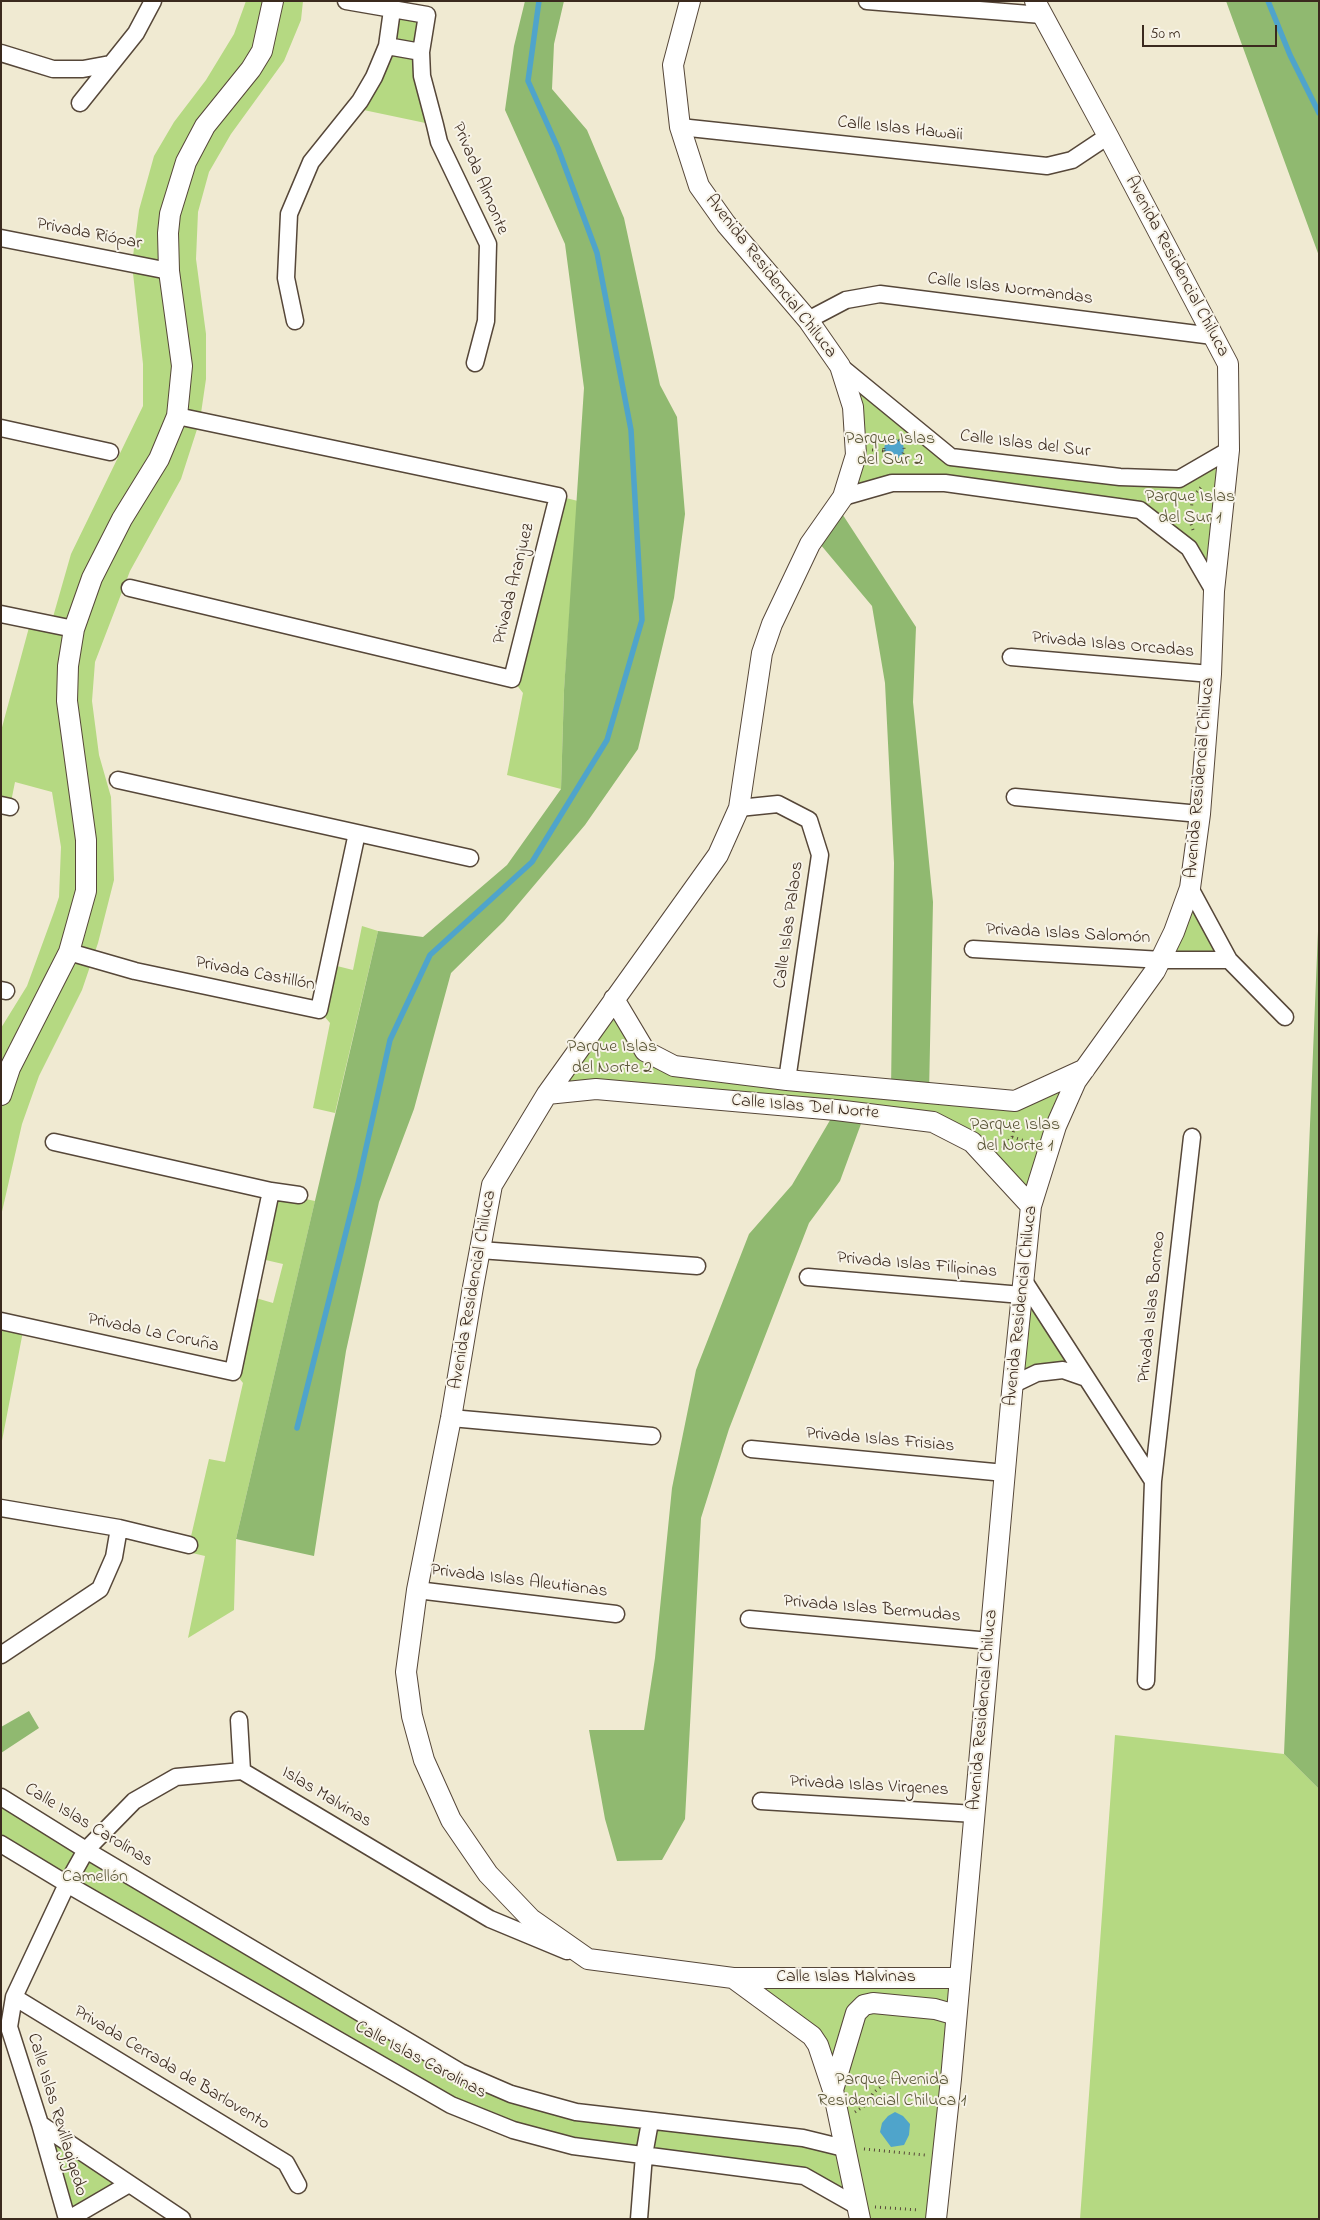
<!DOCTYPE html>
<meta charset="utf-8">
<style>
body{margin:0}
#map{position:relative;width:1320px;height:2220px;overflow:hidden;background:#f0ead2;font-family:"Indie Flower",sans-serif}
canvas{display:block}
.frame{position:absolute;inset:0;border:2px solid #3b2a1e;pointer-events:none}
.scale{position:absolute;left:1142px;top:25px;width:135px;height:22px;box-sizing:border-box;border:2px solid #3b2a1e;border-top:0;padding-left:6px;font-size:15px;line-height:18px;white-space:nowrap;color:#3b2a1e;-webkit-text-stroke:4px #f7f3e8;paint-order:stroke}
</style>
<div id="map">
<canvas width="1320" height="2220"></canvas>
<div class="frame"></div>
<div class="scale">50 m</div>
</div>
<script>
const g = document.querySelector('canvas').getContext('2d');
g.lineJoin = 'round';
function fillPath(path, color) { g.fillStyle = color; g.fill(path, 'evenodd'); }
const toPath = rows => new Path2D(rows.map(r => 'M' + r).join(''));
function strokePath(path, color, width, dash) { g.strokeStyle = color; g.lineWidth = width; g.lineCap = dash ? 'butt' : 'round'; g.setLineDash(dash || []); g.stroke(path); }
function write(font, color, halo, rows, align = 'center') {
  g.font = font + ' "Indie Flower",sans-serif'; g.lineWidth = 4; g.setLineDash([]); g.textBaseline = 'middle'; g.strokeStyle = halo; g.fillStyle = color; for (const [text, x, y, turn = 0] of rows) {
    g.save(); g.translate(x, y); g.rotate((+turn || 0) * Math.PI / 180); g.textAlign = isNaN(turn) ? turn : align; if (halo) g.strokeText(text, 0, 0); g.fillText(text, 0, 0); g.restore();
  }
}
fillPath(toPath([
 [246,1,303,1,301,20,284,61,231,134,209,172,198,212,196,259,206,334,206,379,200,420,181,479,130,571,95,662,92,701,99,755,111,797,114,880,98,943,82,990,39,1076,22,1124,1,1216,1,1028,27,986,54,912,59,897,61,847,52,792,15,782,10,807,1,805,1,731,31,620,51,624,71,554,143,406,143,364,132,264,139,210,154,156,174,122,206,80,234,34],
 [392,10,427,15,421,52,435,125,354,108,360,101],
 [840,366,951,457,1179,479,1229,450,1214,591,1189,548,1140,510,945,483,843,497,856,455],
 [558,496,578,501,564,690,561,789,507,775,523,693,512,679],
 [1190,888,1229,960,1162,960],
 [362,926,378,931,335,1113,313,1108,330,1023,319,1010,329,964,353,970],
 [614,999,645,1050,674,1066,1015,1101,1085,1069,1031,1206,972,1142,933,1122,547,1094],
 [272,1192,315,1201,236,1539,234,1610,188,1638,205,1556,188,1552,189,1545,209,1459,225,1462,243,1383,235,1373,249,1296,273,1303,283,1264,257,1258],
 [1024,1281,1086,1378,1063,1370,1014,1384],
 [1,1321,24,1326,1,1446],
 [1115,1735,1284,1754,1319,1789,1319,2219,1080,2219],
 [1,1797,511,2094,843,2147,824,2059,733,1978,959,1978,936,2219,860,2219,804,2176,573,2146,451,2105,1,1843],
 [40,2124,129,2184,69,2219]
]), '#b5d982');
fillPath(toPath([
 [525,1,564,1,554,44,552,89,587,130,624,218,660,385,677,417,685,514,674,598,638,749,585,825,504,921,451,973,414,1109,379,1202,346,1351,314,1556,236,1539,378,931,423,937,507,865,561,789,564,690,584,388,565,244,505,110,514,46],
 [1226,1,1319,1,1319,256],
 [837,506,916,627,913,702,933,902,929,1093,891,1090,894,863,885,683,872,606,815,538],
 [1319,907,1319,1789,1284,1754],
 [836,1110,865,1113,840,1181,809,1223,729,1429,701,1518,685,1819,662,1860,617,1861,605,1819,589,1730,644,1730,655,1658,672,1488,696,1370,749,1234,792,1185],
 [29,1711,39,1728,1,1753,1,1727]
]), '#90b970');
fillPath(toPath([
 '884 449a10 10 0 1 1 20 0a10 10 0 1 1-20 0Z',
 [895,2112,903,2116,910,2124,909,2135,904,2145,891,2147,880,2132,882,2123,888,2116]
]), '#4fa4cb');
strokePath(toPath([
 [1268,1,1290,55,1319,113],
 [297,1428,358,1184,390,1040,430,955,532,862,607,740,642,620,631,430,597,253,558,148,528,81,539,1]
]), '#4fa4cb', 5.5);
const minor = toPath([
 [346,1,427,15,421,52,422,76,435,125,439,142,488,244,486,321,475,363],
 [867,1,1042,15],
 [387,46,421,52],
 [1,53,53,69,83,69,110,64],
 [80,103,136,33,153,1],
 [680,127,1047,166,1072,160,1108,136],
 [1,238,169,271],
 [808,320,846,300,880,294,1213,336],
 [295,321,286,278,289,214,311,162,360,101,374,77,387,46,392,10],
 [840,366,951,457,1120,477,1179,479,1229,450],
 [1,428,110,452],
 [843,497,892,483,945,483,1140,510,1189,548,1214,591],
 [130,588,512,679,558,496,177,416],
 [1,614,74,629],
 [1011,657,1211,674],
 [118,780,470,858],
 [1015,797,1200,814],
 [1,805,10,807],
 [739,808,778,804,809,820,820,855,787,1080],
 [1190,888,1229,960,1285,1017],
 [973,949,1162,960,1229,960],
 [69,952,135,971,319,1010,357,833],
 [1,990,6,991],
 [54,1142,271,1191],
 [480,1250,697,1266],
 [808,1277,1022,1295],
 [1024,1281,1153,1481,1146,1681],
 [1,1321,233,1372,271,1191,299,1195],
 [1014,1384,1037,1373,1063,1370,1086,1378],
 [451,1418,652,1436],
 [751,1449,1005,1473],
 [1153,1481,1192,1137],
 [1,1508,119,1528,189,1545],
 [417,1590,616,1614],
 [749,1619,990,1641],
 [1,1655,100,1589,114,1557,119,1528],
 [239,1720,242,1771],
 [1,1797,86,1850,460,2072,511,2094,576,2112,803,2138,844,2148],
 [761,1801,975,1814],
 [1,1844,67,1884,451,2105,513,2130,573,2146,804,2176,857,2206],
 [14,1997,286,2163,298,2185],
 [40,2124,182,2219],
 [67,2219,40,2124,9,2027,14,1997,67,1884,86,1850,134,1801,176,1777,242,1771,490,1919,567,1951],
 [69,2219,129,2184],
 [639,2219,644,2155,650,2122]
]);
const tertiary = toPath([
 [690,1,673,65,680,127,699,186,726,224,808,320,840,366,853,407,856,455,843,497,810,544,772,624,762,653,739,808,718,855,547,1094,492,1185,473,1287,451,1418,417,1590,406,1672,412,1716,424,1760,451,1820,488,1874,531,1919,588,1959,733,1978,959,1978],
 [614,999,645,1051,674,1066,787,1080,1015,1101,1085,1069],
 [547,1094,596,1089,836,1110,933,1122,972,1142,1031,1206],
 [1,1095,10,1068,69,952,86,891,86,840,67,701,68,666,74,629,92,578,122,519,159,459,177,416,182,366,169,271,168,233,170,214,186,162,205,126,251,69,262,51,273,1],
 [733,1978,812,2036,818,2045,833,2090,860,2219],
 [833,2090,856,2013,864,2005,873,2003,935,2009,956,2015],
 [936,2219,951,2079,1012,1392,1031,1206,1056,1126,1076,1081,1155,971,1174,932,1190,888,1200,814,1211,674,1214,591,1229,450,1228,364,1108,136,1035,1]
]);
strokePath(minor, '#564739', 19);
strokePath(tertiary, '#564739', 22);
strokePath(toPath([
 '884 449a10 10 0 1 1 20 0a10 10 0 1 1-20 0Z',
 [872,450,884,451],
 [1193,530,1191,524,1192,498,1201,487],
 [1012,1137,1017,1118],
 [1002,1148,1012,1137,1032,1143],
 [855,2112,867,2104,873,2093,888,2081,901,2077,933,2077],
 [864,2149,925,2155],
 [875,2207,919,2210]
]), '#564739', 3, [1, 4]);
strokePath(minor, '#fff', 16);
strokePath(tertiary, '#fff', 20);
write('18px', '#3b2a1e', '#f7f3e8', [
 ["Calle Islas Hawaii",900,130,6],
 ["Privada Almonte",479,179,67],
 ["Privada Riópar",89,235,11],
 ["Avenida Residencial Chiluca",1176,267,62],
 ["Avenida Residencial Chiluca",770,277,52],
 ["Calle Islas Normandas",1010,290,7],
 ["Calle Islas del Sur",1025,445,7],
 ["Privada Aranjuez",515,584,-76],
 ["Privada Islas Orcadas",1113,646,5],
 ["Avenida Residencial Chiluca",1201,778,-85],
 ["Calle Islas Palaos",790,925,-82],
 ["Privada Islas Salomón",1068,935,3],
 ["Privada Castillón",255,975,11],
 ["Calle Islas Del Norte",805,1108,5],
 ["Privada Islas Filipinas",917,1266,5],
 ["Avenida Residencial Chiluca",474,1290,-80],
 ["Avenida Residencial Chiluca",1022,1306,-84],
 ["Privada Islas Borneo",1153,1307,-84],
 ["Privada La Coruña",153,1334,12],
 ["Privada Islas Frisias",880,1441,5],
 ["Privada Islas Aleutianas",519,1582,7],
 ["Privada Islas Bermudas",872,1610,5],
 ["Avenida Residencial Chiluca",984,1710,-85],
 ["Privada Islas Virgenes",869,1787,3],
 ["Islas Malvinas",326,1798,31],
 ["Calle Islas Carolinas",88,1826,31],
 ["Calle Islas Malvinas",846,1978],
 ["Calle Islas Carolinas",420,2061,28],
 ["Privada Cerrada de Barlovento",171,2069,31],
 ["Calle Islas Revillagigedo",56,2115,73]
]);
write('18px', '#5a5637', '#f7f3e8', [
 ["Parque Islas",890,440],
 ["del Sur 2",890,461],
 ["Parque Islas",1190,498],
 ["del Sur 1",1190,519],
 ["Parque Islas",612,1048],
 ["del Norte 2",612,1069],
 ["Parque Islas",1015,1126],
 ["del Norte 1",1015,1147],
 ["Camellón",95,1878],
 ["Parque Avenida",892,2081],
 ["Residencial Chiluca 1",892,2102]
]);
</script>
